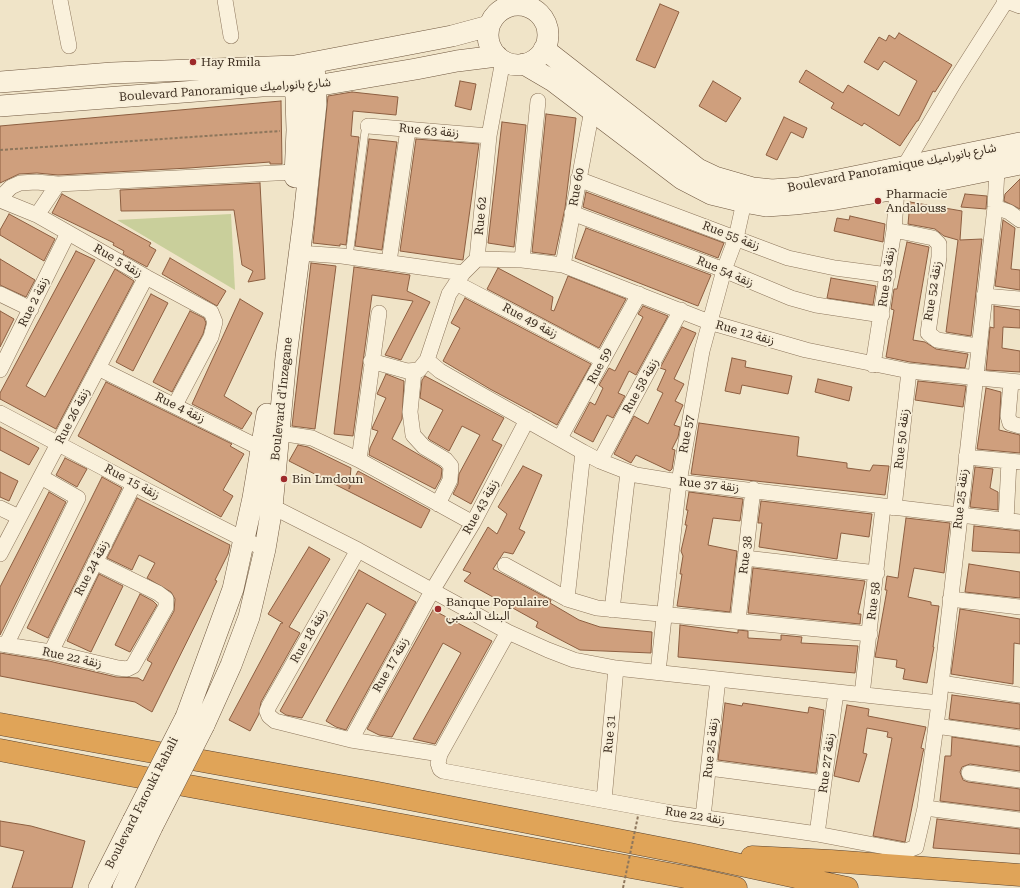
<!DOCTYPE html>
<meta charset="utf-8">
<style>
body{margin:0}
canvas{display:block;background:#f0e4c8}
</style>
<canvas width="1020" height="888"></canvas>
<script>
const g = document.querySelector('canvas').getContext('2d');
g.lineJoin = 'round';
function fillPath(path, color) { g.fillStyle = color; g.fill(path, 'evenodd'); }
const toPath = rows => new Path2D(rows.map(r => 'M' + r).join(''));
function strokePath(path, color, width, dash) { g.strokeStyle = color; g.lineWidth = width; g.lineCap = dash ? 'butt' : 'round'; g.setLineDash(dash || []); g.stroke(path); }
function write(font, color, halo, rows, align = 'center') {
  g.font = font + ' "Roboto Serif","Noto Sans Arabic",serif'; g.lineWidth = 3.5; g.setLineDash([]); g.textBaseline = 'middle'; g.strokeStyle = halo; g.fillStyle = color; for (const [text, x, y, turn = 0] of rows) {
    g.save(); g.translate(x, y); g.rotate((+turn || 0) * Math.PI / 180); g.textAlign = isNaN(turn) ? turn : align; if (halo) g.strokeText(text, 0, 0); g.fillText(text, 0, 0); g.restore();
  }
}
fillPath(toPath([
 [231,214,235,290,117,220]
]), '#c9cf9b');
const building = toPath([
 [660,4,679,12,655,68,636,60,660,4],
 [899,33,952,65,935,92,933,91,918,121,917,121,900,146,864,123,862,126,831,108,834,103,799,82,806,70,843,93,848,85,899,116,917,81,884,61,878,70,864,62,879,37,886,41,889,35,895,39,899,33],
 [460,81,476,84,471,110,455,106,460,81],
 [713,81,741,98,726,122,699,106,713,81],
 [352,92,398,97,396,115,353,111,351,136,359,137,346,245,340,244,340,246,313,243,328,96,352,92],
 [281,101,282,164,270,164,270,162,189,168,58,175,37,173,19,174,0,183,0,126,281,101],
 [546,114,576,118,565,208,555,255,532,252,546,114],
 [784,117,807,128,803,138,791,132,777,160,766,155,784,117],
 [502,122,526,125,514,247,488,243,502,122],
 [369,139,397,142,382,250,355,246,369,139],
 [416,139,479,144,463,260,400,251,416,139],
 [1020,179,1020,209,1004,201,1005,194,1020,179],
 [260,183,265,279,248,282,253,271,242,265,234,210,121,211,120,190,260,183],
 [586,192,724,243,718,258,583,207,586,192],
 [62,194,151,243,149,246,156,250,147,267,123,254,124,251,113,245,114,243,52,213,62,194],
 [965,194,987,196,986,209,961,207,965,194],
 [910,202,962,211,960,240,982,239,971,336,946,332,958,240,944,236,935,229,908,224,910,202],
 [9,214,55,239,44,261,0,235,0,230,9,214],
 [850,216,885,224,883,242,834,231,837,218,849,220,850,216],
 [1003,220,1015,228,1011,269,1020,270,1020,290,995,286,1003,220],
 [586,228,711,275,698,306,575,258,586,228],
 [907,242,929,247,913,340,925,342,936,349,968,354,965,368,910,362,886,357,894,310,891,309,894,289,897,289,907,242],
 [76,251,95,260,26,386,45,397,115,269,134,281,56,429,0,399,0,393,76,251],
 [170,258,226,291,217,306,162,274,170,258],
 [0,259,35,280,26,297,0,285,0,259],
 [311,263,336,266,315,429,292,426,311,263],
 [354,267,410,275,407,291,430,302,401,360,385,355,413,301,372,295,353,436,334,434,354,267],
 [498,268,553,297,551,310,554,311,568,276,626,299,599,348,487,289,498,268],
 [831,278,876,286,873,305,827,298,831,278],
 [151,294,168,303,133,371,116,362,151,294],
 [465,298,591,364,557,425,490,389,443,361,460,328,451,323,465,298],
 [240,299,263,313,224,396,252,413,242,429,192,404,240,299],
 [643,306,668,316,636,375,629,371,618,393,625,396,613,418,607,415,593,442,574,432,590,402,595,405,603,388,599,385,609,368,615,371,643,317,638,314,643,306],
 [994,306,1020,310,1020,328,1003,327,1002,348,1020,351,1020,372,986,370,990,327,994,328,994,306],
 [0,311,14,319,0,347,0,311],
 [190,311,204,318,206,323,203,334,172,392,153,382,190,311],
 [682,327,696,333,674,379,684,384,675,401,683,405,674,425,680,427,678,437,672,449,675,450,672,469,670,471,636,455,631,463,614,454,634,416,648,424,663,393,657,390,666,370,660,368,682,327],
 [732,358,746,361,745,367,792,376,788,394,742,385,740,394,725,391,732,358],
 [386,374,404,381,402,419,392,439,440,467,442,469,441,478,435,489,369,455,370,448,378,431,372,429,373,426,386,398,377,394,386,374],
 [425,376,504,418,492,440,502,445,471,504,453,494,458,484,459,474,480,435,462,426,449,451,430,440,428,438,443,410,420,398,422,380,425,376],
 [818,379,852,387,849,401,815,392,818,379],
 [918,381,966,386,963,407,915,400,918,381],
 [106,382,232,444,230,446,244,454,223,490,233,496,221,517,78,436,106,382],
 [986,388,1001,392,999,430,1020,435,1020,453,977,449,986,388],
 [699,423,799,437,797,456,847,463,847,468,870,471,873,465,889,466,885,495,691,474,699,423],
 [0,427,39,448,29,465,0,450,0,427],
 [298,445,308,447,351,468,349,489,358,471,430,510,421,528,289,461,298,445],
 [65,458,87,469,77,487,56,475,65,458],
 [523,466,542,475,519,529,525,532,513,554,504,552,493,569,551,600,550,603,579,620,600,627,652,632,651,653,580,650,536,627,538,622,464,581,471,573,463,570,488,527,497,534,507,514,498,507,523,466],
 [975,467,993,469,990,488,998,492,998,510,970,507,975,467],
 [0,472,18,481,9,501,0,497,0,472],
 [102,477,122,488,48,638,27,628,102,477],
 [49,492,66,502,0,635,0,587,49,492],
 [689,492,743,499,740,521,713,518,708,545,737,551,730,612,677,606,682,574,680,574,683,556,681,551,687,525,685,525,688,510,686,510,689,492],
 [137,498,230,545,228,554,215,580,217,581,152,712,135,702,0,676,0,653,49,661,116,677,138,678,143,681,152,663,147,660,174,611,175,599,171,592,147,578,155,563,139,555,132,570,107,558,137,498],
 [761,501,872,514,869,537,841,533,837,559,759,547,762,523,758,523,761,501],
 [906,518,950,523,944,573,914,568,908,597,931,602,931,605,939,606,933,647,934,647,927,683,903,679,905,669,896,667,897,660,875,657,887,590,885,590,887,576,898,578,906,518],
 [974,526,1020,531,1020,553,972,551,974,526],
 [309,547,330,559,289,627,300,633,261,702,259,714,250,731,229,720,281,623,283,623,268,614,309,547],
 [969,564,1020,572,1020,598,965,592,969,564],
 [753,568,865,581,858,614,861,614,860,624,748,613,753,568],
 [359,570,416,602,346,730,336,727,326,721,386,614,367,603,302,718,286,715,280,711,359,570],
 [99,574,123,586,91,652,67,641,99,574],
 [140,594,153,601,157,605,130,652,115,645,140,594],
 [960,609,1020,619,1020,644,1014,643,1013,684,951,674,960,609],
 [433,610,492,641,435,744,413,739,461,653,443,643,392,737,379,735,367,729,433,610],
 [680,625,738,633,738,630,748,631,748,638,781,640,781,635,802,637,801,643,858,646,855,673,678,657,680,625],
 [952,695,1020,704,1020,729,949,719,952,695],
 [725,703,742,706,743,703,808,713,809,707,824,710,816,773,718,760,725,703],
 [847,705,869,709,868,716,926,727,921,748,924,749,923,752,905,842,873,836,892,738,887,737,888,732,867,728,863,753,867,754,859,782,834,776,847,705],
 [952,737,1020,747,1020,771,970,764,962,767,960,772,963,780,968,782,1020,789,1020,811,940,801,945,756,951,756,952,737],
 [937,819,1020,829,1020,854,933,848,937,819],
 [0,821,31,826,85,841,72,888,12,888,24,851,0,846,0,821]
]);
fillPath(building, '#cf9f7d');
strokePath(building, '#8d5f41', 1);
const lane = toPath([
 [349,257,365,131,368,126]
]);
const street = toPath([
 [60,0,69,46],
 [225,0,231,36],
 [1004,0,1020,6],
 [368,126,489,136],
 [905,165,955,81,1006,1],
 [578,179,788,258,835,268,888,275],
 [0,198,11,187,20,183,36,182,58,184,295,172],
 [0,200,37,215,146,277,211,312,215,322,211,337,175,405],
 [995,207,1009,212,1020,220],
 [572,213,724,270,791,298,816,305,882,315],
 [37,215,58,184],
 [894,230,933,238,939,244,939,257,928,333,937,340,978,346],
 [299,253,342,256,463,273],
 [477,259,522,260,563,265,709,322,806,350,909,371,1020,382],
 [522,260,538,101],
 [389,262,408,129],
 [563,265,592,110],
 [456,283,603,360],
 [0,294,31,309],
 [984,296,1020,299],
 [427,360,440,371,473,390,583,452,600,461,636,475,679,482,1020,522],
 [371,361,407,371,419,370,427,360,449,294,463,273,477,259,489,136,503,60],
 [873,365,894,230,897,189],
 [98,368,262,449],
 [0,370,68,233],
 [414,371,410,412,413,435,424,447,446,460,451,466,450,480,438,504],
 [1011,382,1008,416,1010,423,1020,426],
 [0,413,134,484,243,539,265,549],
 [279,433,312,438,359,460,473,523],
 [560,438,639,294],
 [966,457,1020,462],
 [359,460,379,313],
 [600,461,681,310],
 [265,503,358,550,508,632,548,650,574,660,616,668,939,703],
 [0,508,19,517],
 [894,508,909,371],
 [1006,521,1009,461],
 [358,550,269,706,267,711,269,716,275,721,351,740,440,754],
 [0,554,146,277],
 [745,558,877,573],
 [505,565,567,599,597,608,870,634],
 [567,599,583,452],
 [950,599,1020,607],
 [612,610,628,472],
 [738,621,753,489],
 [508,632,440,754,438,763,440,769,443,771,672,813,817,834,906,851,916,847,925,808,939,703,995,207,997,170],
 [0,644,51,652,118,668,127,669,133,666,166,607,166,599,158,593,95,562],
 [6,645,78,498,41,477],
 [51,652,134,484],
 [658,672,679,482,702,351,724,270,736,238,744,202],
 [941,683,1020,695],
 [862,695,883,507],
 [936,726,1020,738],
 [351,740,432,591,473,523,527,420],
 [709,768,824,783],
 [969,773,1020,780],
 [604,800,616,668],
 [925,808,1020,820],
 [703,817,718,679],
 [817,834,836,692]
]);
const secondary = toPath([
 '488 35a30 30 0 1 1 60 0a30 30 0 1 1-60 0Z',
 [544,49,698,169,715,177,753,188,772,190,799,188,1020,143],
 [524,64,553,81,682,179,711,194,744,202,766,206,795,204,836,199,897,189,1020,164],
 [0,82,112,73,295,66,452,36,489,26],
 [0,106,262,86,315,86,416,69,457,61,497,56],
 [295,177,297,130,295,66],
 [186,717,233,589,253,498,267,414],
 [204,725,231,665,249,617,265,549,272,507,286,357,304,218,316,104,314,63],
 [99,888,133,821],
 [123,888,152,827]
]);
const highway = toPath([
 [0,724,373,792,690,854,847,888],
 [0,750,129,775,691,878,736,888],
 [752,857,831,861,1020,875]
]);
strokePath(lane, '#8d765c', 8);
strokePath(street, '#8d765c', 16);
strokePath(secondary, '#6f573f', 22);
strokePath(highway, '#5b4430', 23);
strokePath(toPath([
 [0,150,280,131]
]), '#8d765c', 2, [3, 2]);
strokePath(lane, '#faf1dc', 7);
strokePath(street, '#faf1dc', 15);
strokePath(secondary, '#faf1dc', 21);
strokePath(highway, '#e0a458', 22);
const secondaryBridge = toPath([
 [133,821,186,717],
 [152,827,204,725]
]);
strokePath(secondaryBridge, '#6f573f', 22, []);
strokePath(toPath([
 [623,888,638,816]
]), '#8d765c', 2, [3, 2]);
strokePath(secondaryBridge, '#faf1dc', 21);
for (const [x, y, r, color] of [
 [193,62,4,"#9e2a2b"],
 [878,201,4,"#9e2a2b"],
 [284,479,4,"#9e2a2b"],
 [438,609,4,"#9e2a2b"]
]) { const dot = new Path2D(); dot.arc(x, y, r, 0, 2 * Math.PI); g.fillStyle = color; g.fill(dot); strokePath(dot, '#f7eed8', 1.5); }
write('12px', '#3d2e20', '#f7eed8', [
 ["Hay Rmila",201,62],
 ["Pharmacie",886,194],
 ["Andalouss",886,208],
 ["Bin Lmdoun",292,479],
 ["Banque Populaire",446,602],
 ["البنك الشعبي",446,616]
], 'left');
write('12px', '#3d2e20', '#f7eed8', [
 ["Boulevard Panoramique شارع بانوراميك",225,90,-4],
 ["Rue 63 زنقة",429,131,5],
 ["Boulevard Panoramique شارع بانوراميك",892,168,-11],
 ["Rue 60",577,187,-80],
 ["Rue 62",481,216,-85],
 ["Rue 55 زنقة",731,236,21],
 ["Rue 5 زنقة",118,261,30],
 ["Rue 54 زنقة",725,272,23],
 ["Rue 53 زنقة",887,277,-82],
 ["Rue 52 زنقة",933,291,-81],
 ["Rue 2 زنقة",34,302,-64],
 ["Rue 49 زنقة",530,321,28],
 ["Rue 12 زنقة",745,333,16],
 ["Rue 59",600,366,-62],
 ["Rue 58 زنقة",641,386,-61],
 ["Boulevard d'Inzegane",282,399,-84],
 ["Rue 4 زنقة",180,408,26],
 ["Rue 26 زنقة",73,416,-63],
 ["Rue 57",687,434,-80],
 ["Rue 50 زنقة",902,439,-84],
 ["Rue 15 زنقة",132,482,28],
 ["Rue 37 زنقة",709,485,6],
 ["Rue 25 زنقة",961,499,-84],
 ["Rue 43 زنقة",481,507,-61],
 ["Rue 38",746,555,-83],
 ["Rue 24 زنقة",92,568,-63],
 ["Rue 58",874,601,-83],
 ["Rue 18 زنقة",309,636,-60],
 ["Rue 22 زنقة",72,658,12],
 ["Rue 17 زنقة",391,665,-61],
 ["Rue 31",610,734,-85],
 ["Rue 25 زنقة",711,748,-84],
 ["Rue 27 زنقة",827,763,-83],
 ["Boulevard Farouki Rahali",142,803,-63],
 ["Rue 22 زنقة",695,816,9]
]);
</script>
